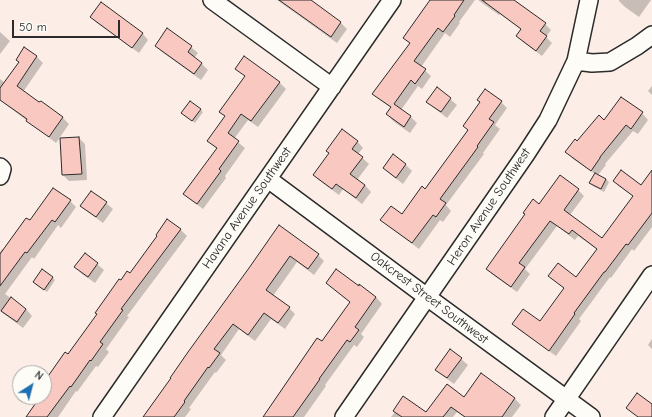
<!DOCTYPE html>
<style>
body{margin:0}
#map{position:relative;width:652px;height:417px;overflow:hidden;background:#fcede7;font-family:"Comic Neue",sans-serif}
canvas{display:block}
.north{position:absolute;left:12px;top:365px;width:40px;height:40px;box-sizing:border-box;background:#fdfcf7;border:1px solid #a9a8a5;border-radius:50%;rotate:36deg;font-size:11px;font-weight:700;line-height:16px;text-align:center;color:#2b2b2b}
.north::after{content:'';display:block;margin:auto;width:14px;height:18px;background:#1f6fb2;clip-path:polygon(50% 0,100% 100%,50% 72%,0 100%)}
.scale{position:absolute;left:12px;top:20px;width:108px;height:18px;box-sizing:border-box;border:2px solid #2b2b2b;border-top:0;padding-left:5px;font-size:12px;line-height:14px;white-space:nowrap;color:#2b2b2b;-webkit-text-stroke:3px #fdfcf7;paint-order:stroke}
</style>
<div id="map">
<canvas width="652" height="417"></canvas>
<div class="north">N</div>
<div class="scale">50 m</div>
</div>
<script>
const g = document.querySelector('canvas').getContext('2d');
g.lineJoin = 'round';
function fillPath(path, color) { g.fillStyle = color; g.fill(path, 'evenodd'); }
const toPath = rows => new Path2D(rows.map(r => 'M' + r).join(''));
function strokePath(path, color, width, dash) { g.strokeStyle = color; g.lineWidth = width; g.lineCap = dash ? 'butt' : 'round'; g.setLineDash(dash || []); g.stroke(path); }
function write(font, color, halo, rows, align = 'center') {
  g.font = font + ' "Comic Neue",sans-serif'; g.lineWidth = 3; g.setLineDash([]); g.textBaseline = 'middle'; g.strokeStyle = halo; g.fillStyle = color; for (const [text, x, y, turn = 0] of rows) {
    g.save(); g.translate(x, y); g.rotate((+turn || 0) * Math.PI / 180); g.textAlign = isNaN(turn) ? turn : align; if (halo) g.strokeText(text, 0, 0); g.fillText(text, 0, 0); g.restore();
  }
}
fillPath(toPath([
 [277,0,309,0,341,23,347,29,337,43],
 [432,0,475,0,459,22,460,23,450,37,445,33,421,67,431,76,422,89,418,86,401,110,411,117,417,123,410,133,393,121,387,114,391,108,380,100,374,94,410,44,404,38],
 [478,0,502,0,545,24,551,30,546,37,552,43,542,56,523,42,517,36,522,30,500,14,499,15],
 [619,0,651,0,639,17,625,7,619,1],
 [91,17,142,33,148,40,139,53,97,23],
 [0,32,10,41,0,54],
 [156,46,191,47,198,53,194,58,202,64,208,70,201,80,162,52],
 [25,49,37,57,43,63,23,92,39,104,41,102,63,118,69,124,56,143,0,100,0,79,5,83,20,63],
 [245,57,280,83,286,89,258,127,248,120,234,139,245,148,225,176,226,178,203,209,191,200,185,194,217,149,208,141,226,117,220,112,246,77,236,68],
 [652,86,652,95,648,91],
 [450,99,457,105,447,118,434,108,427,102],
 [501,102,507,108,495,125,500,129,483,153,484,154,446,205,451,211,443,222,440,220,419,249,388,226,382,220,402,215,426,190],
 [200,109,203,112,195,123,185,116],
 [642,113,648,120,638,134,633,131,605,164,606,165,598,175,606,179,609,182,604,192,593,186,590,183,595,174,573,159,567,152,605,122],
 [79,138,85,144,87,180,69,181,63,175],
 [357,141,363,148,358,154,369,164,357,180,365,185,371,192,362,204,343,189,339,195,320,181,314,175],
 [393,156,406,165,412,171,403,184,390,174,384,168],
 [652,172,652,227,634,251,632,249,611,278,610,277,579,319,581,321,556,356,519,330,513,324,540,323,565,289,556,282,550,276,576,278,598,250,578,236,575,240,557,226,525,269,530,274,517,292,493,275,487,269,539,205,578,190,584,196,570,215,603,240,633,196,620,187,614,181,642,186],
 [91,192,106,203,113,209,103,223,88,212,81,206],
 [70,201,76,207,61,228,58,225,34,259,32,257,5,294,26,309,32,316,23,328,0,311,0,252,2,249,4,250,30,222],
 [279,227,318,255,324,261,314,275,297,262,273,296,289,308,295,314,285,329,271,319,255,341,239,329,221,355,226,360,216,373,215,372,189,408,191,409,185,417,145,417],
 [180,229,187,236,127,316,129,317,106,349,109,352,98,367,96,366,77,392,76,391,58,417,27,417,39,401,35,397,44,397,44,384,68,355,121,281,130,274],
 [97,264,104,270,95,283,82,274,76,267],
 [52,277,55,280,47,292,37,285],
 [327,283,376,297,382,304,361,334,364,337,357,347,354,345,325,385,326,386,304,417,264,417,322,343,351,303,334,289],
 [652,339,652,349,648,345],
 [461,359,468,365,454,384,443,376,436,369],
 [482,374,515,399,521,405,512,417,464,417,457,412,453,417,391,417,395,412,426,414,464,398]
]), '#0003');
const building = toPath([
 [279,0,311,0,341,22,331,37,279,0],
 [430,0,464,0,454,15,455,16,443,32,438,28,414,61,426,69,415,84,411,80,394,104,411,116,404,127,386,114,391,107,372,94,410,43,403,38,430,0],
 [482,0,514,0,546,23,540,31,547,36,536,51,516,36,521,29,482,0],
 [101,2,143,33,132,48,90,17,101,2],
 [167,28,192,46,188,52,202,63,194,74,155,46,167,28],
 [24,47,37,56,17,86,39,102,41,101,63,117,49,137,26,121,27,119,0,100,0,88,19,62,16,60,24,47],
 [244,56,280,82,251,121,241,114,228,133,239,141,219,169,221,171,197,204,183,194,217,148,207,141,225,116,219,112,245,76,235,69,244,56],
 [437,87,451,98,441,112,426,102,437,87],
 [485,89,502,101,489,119,494,122,477,146,478,147,440,199,446,203,436,217,433,215,412,243,380,220,391,206,402,214,422,186,425,189,468,130,463,126,480,102,477,100,485,89],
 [621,97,643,112,631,129,626,125,600,157,600,158,591,171,565,152,575,139,577,141,599,115,604,120,621,97],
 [190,101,201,109,192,121,181,113,190,101],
 [342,129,358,141,352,149,363,157,350,174,365,185,356,198,336,184,332,189,313,175,329,153,326,151,342,129],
 [79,137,82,174,62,175,60,138,79,137],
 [393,154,406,164,396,178,383,168,393,154],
 [621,170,641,185,652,170,652,213,628,245,626,244,605,272,604,272,574,313,575,314,549,351,512,324,523,309,540,321,564,288,548,276,558,263,576,277,597,249,572,230,569,234,550,221,519,263,525,267,511,287,486,269,525,214,523,213,533,199,539,204,560,175,579,189,564,210,602,238,633,196,613,181,621,170],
 [595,173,606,179,601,189,589,183,595,173],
 [53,188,71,200,55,222,52,220,27,253,25,252,0,286,0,254,26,218,30,220,53,188],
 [91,191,107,202,96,217,80,206,91,191],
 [167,219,181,229,121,309,123,310,100,342,103,344,91,361,90,360,71,387,70,386,47,417,26,417,40,397,44,397,44,382,65,352,68,354,97,314,95,313,119,279,121,280,127,271,130,273,157,236,156,235,167,219],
 [279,225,319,254,308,269,290,256,266,290,290,307,278,323,264,313,248,335,233,324,214,349,220,353,209,368,208,367,184,401,185,402,174,417,143,417,171,378,170,378,188,352,249,268,279,225],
 [85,253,98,263,88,277,74,267,85,253],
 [42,269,53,277,44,290,33,282,42,269],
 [336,269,359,286,359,284,376,297,355,327,359,330,350,342,347,340,319,379,320,379,293,417,263,417,317,338,322,341,350,302,326,283,336,269],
 [11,297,26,309,17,322,1,311,11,297],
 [450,349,462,358,447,378,435,370,450,349],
 [481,373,515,398,502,417,465,417,451,407,443,417,402,417,393,411,403,396,426,412,447,384,464,397,481,373],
 [637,393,652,404,652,417,638,417,626,408,637,393]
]);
fillPath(building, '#f9c9c1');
strokePath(building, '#2b2b2b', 1);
const street = toPath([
 [212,0,332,87],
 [576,61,592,63,610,62,637,46,652,35],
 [0,167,2,169,0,176],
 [268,179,427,297,591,417],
 [102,417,392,0],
 [344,417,526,154,548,120,576,61,589,0],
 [554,417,652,275]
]);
strokePath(street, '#2b2b2b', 20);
strokePath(street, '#fdfcf7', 17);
write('13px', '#2b2b2b', '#fdfcf7', [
 ["Heron Avenue Southwest",489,207,-56],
 ["Havana Avenue Southwest",247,208,-55],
 ["Oakcrest Street Southwest",429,298,37]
]);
</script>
